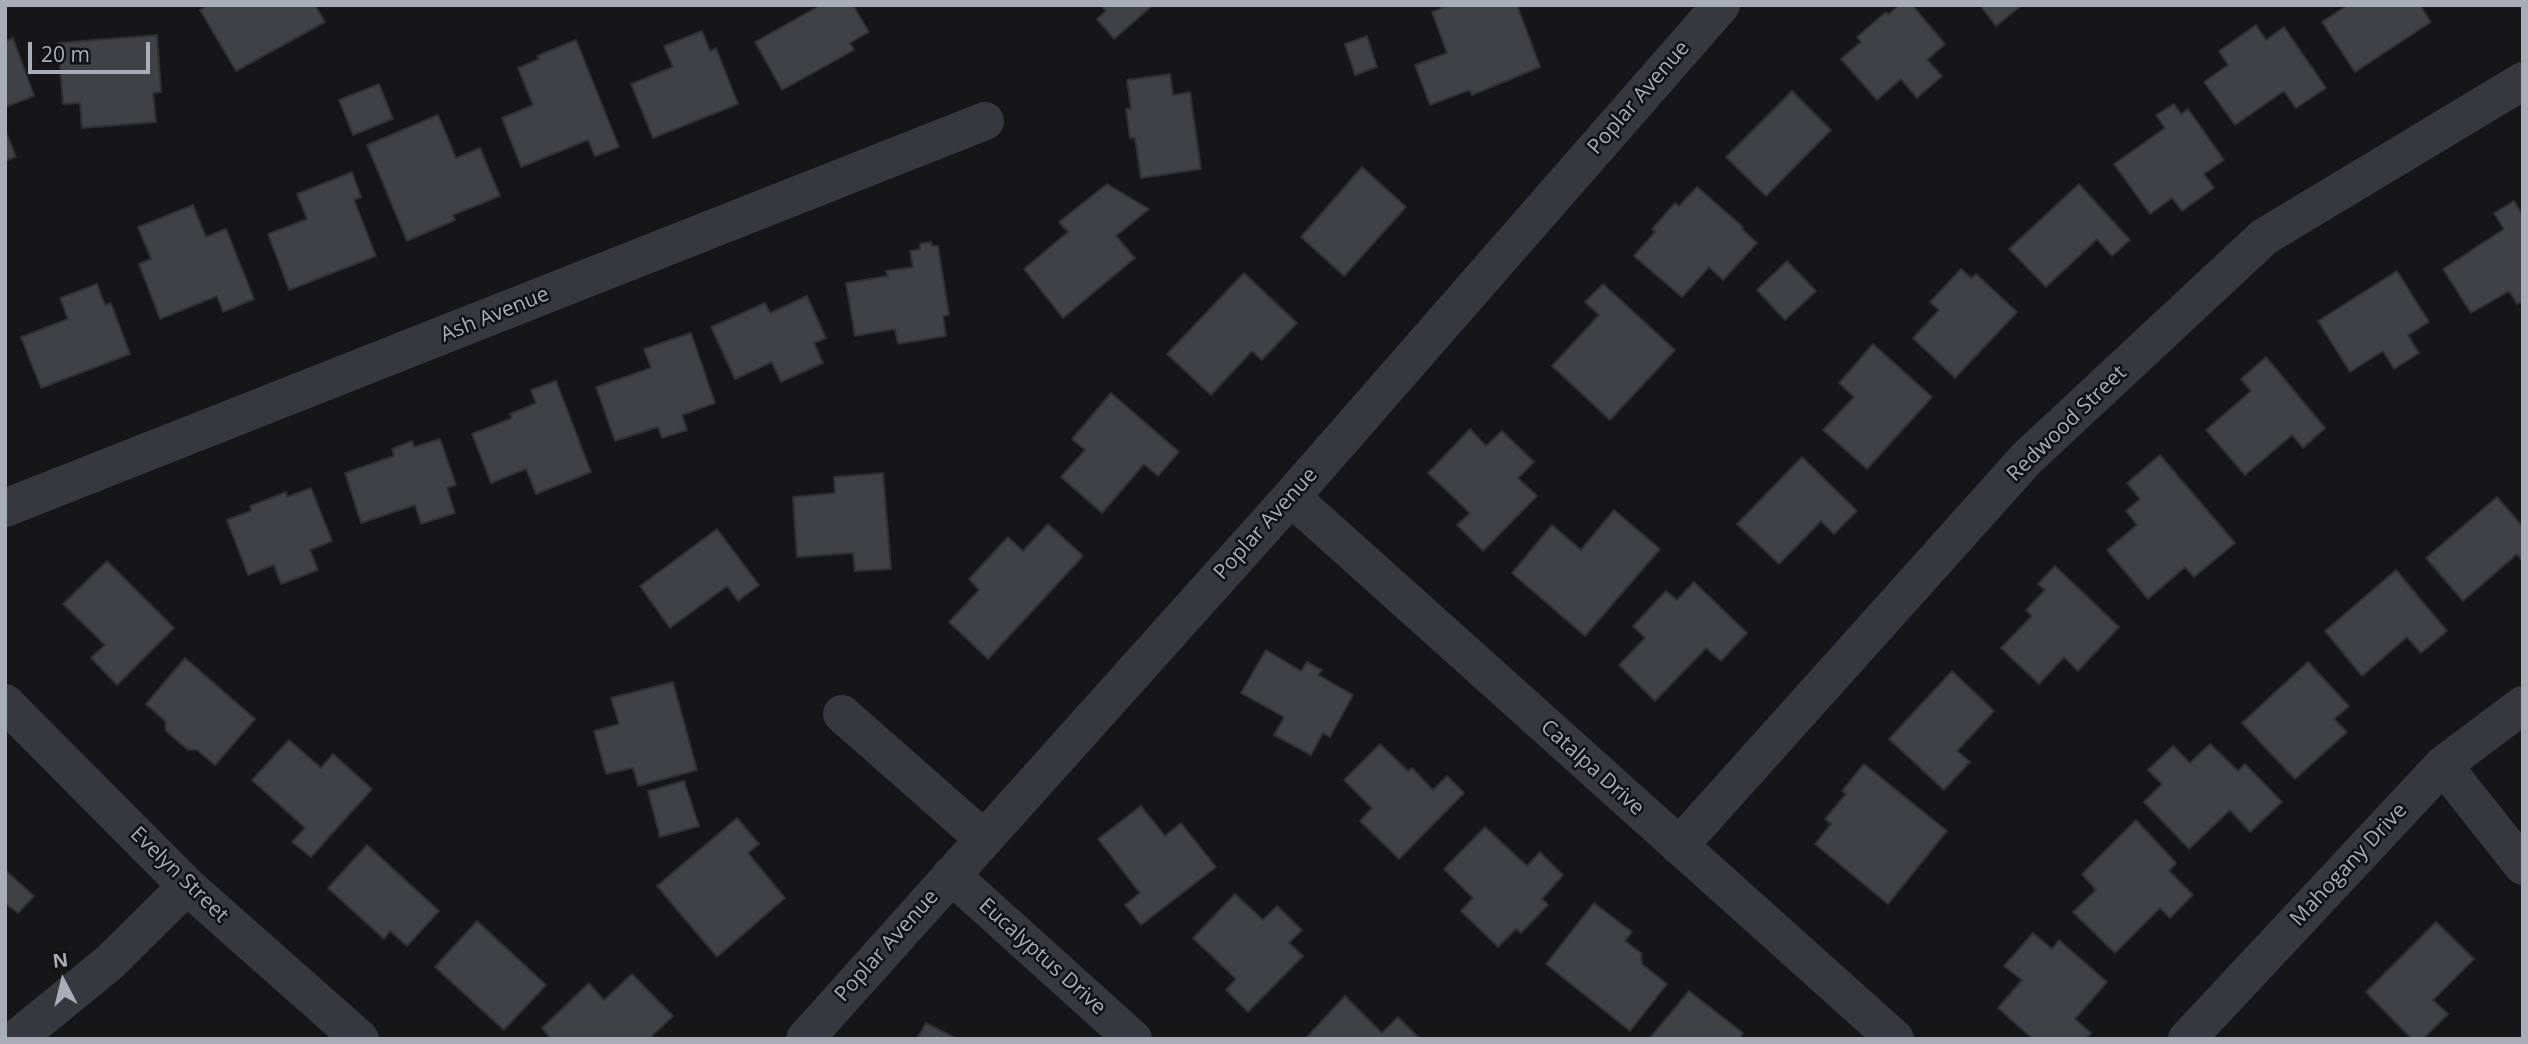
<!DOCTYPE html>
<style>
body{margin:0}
#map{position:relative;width:2528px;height:1044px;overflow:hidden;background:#161618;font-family:"Open Sans",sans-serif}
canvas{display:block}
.frame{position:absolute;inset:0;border:7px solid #a8adb8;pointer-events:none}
.north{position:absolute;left:28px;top:946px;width:70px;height:70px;-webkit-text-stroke:5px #111113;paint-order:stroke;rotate:353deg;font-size:19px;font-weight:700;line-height:28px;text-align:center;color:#a8adb8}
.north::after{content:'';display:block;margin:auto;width:24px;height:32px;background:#a8adb8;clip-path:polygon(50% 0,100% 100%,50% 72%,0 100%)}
.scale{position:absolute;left:28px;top:42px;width:122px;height:32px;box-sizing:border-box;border:4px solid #a8adb8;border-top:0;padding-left:9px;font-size:21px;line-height:24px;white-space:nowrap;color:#a8adb8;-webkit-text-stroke:5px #111113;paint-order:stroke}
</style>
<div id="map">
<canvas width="2528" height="1044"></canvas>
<div class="frame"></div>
<div class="north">N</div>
<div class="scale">20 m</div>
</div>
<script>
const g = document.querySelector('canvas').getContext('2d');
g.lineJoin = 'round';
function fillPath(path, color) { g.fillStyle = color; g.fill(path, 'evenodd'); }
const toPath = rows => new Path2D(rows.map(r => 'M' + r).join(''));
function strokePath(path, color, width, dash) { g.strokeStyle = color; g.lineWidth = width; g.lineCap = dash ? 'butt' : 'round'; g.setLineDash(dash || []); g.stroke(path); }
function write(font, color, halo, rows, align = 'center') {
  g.font = font + ' "Open Sans",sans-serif'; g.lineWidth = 5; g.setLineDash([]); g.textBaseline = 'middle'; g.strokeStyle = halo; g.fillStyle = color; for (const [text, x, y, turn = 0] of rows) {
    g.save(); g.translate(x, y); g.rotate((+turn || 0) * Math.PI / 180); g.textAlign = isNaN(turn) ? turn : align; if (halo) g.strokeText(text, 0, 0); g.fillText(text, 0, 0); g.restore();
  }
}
const building = toPath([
 [208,5,315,5,325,22,236,71,200,10,208,5],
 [821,5,853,5,869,32,850,43,854,50,782,90,755,42,821,5],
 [1101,5,1153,5,1114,39,1097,19,1106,11,1101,5],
 [1449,5,1517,5,1540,67,1472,95,1469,90,1430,105,1415,65,1447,53,1432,12,1449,5],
 [1899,5,1912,5,1945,44,1927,60,1942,76,1917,98,1901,79,1877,100,1841,59,1861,42,1857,37,1886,12,1888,15,1899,5],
 [1980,5,2022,5,1996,26,1980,5],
 [2348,5,2420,5,2431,22,2355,72,2322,22,2348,5],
 [2256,25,2266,40,2284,27,2326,88,2296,108,2284,91,2235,125,2204,82,2228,65,2219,51,2256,25],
 [702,31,710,51,716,48,738,104,653,138,631,84,673,67,664,46,702,31],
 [157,35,161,92,153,93,156,122,82,128,80,103,63,104,58,43,157,35],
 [1367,36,1377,67,1355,75,1345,44,1367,36],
 [13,38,34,96,5,107,5,41,13,38],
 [576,40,619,147,595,156,588,140,521,167,502,118,533,105,518,68,539,59,537,56,576,40],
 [1170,74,1173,95,1190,92,1201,169,1141,178,1135,138,1130,138,1126,109,1131,109,1127,80,1170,74],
 [379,84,393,119,353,135,339,100,379,84],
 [1792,91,1831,130,1766,196,1726,157,1792,91],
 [2174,104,2181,114,2188,109,2224,160,2204,174,2214,188,2182,211,2172,198,2150,214,2114,164,2165,128,2156,115,2174,104],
 [438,115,456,158,480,148,500,196,453,215,455,220,407,241,367,145,438,115],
 [5,129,16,157,5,161,5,129],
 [1362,167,1406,207,1344,276,1301,237,1362,167],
 [352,172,361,197,354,200,376,256,289,290,268,234,307,219,297,194,352,172],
 [1107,184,1149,209,1116,236,1135,258,1063,318,1024,269,1068,232,1059,222,1107,184],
 [2079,184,2130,240,2112,256,2097,239,2046,287,2009,249,2079,184],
 [1697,187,1743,227,1742,229,1757,243,1723,280,1709,267,1682,297,1634,256,1655,232,1652,229,1675,203,1679,206,1697,187],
 [2514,201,2523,216,2523,301,2517,304,2509,291,2471,313,2443,269,2504,229,2494,213,2514,201],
 [193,205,206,237,226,229,254,299,223,312,217,296,160,319,139,264,151,259,138,227,193,205],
 [931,242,932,246,938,246,949,315,943,316,946,336,898,344,895,329,855,336,846,283,888,276,886,271,913,267,910,251,920,249,920,244,931,242],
 [1787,261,1816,291,1785,320,1757,290,1787,261],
 [1961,269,1971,278,1976,274,2017,312,1955,378,1913,338,1939,310,1930,302,1961,269],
 [2397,271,2429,322,2408,335,2419,353,2394,369,2383,351,2350,372,2318,321,2397,271],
 [1244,273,1297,323,1262,360,1252,351,1211,395,1167,354,1244,273],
 [97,284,105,305,111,303,130,354,41,388,21,337,68,319,60,298,97,284],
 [1603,284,1675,350,1610,420,1552,366,1599,315,1585,302,1603,284],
 [807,296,826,338,814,343,823,363,781,382,772,362,735,379,711,327,765,303,770,313,807,296],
 [691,333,715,403,682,415,687,430,662,438,658,427,615,441,596,387,651,368,644,349,691,333],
 [1873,344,1932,397,1867,469,1823,430,1854,397,1839,383,1873,344],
 [2266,357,2325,428,2303,448,2292,435,2245,475,2206,430,2251,391,2241,379,2266,357],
 [556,381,591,472,536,494,526,469,491,483,472,434,512,418,510,414,536,403,531,390,556,381],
 [1111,393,1179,452,1158,476,1144,464,1102,513,1061,477,1085,450,1072,439,1111,393],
 [1470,429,1486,446,1502,431,1534,462,1518,478,1537,496,1483,551,1457,525,1470,513,1428,473,1470,429],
 [440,439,456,485,447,488,455,513,421,524,415,505,361,523,345,473,394,456,392,449,412,441,414,447,440,439],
 [2160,455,2235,543,2194,577,2185,567,2148,599,2107,550,2137,525,2126,511,2140,499,2127,483,2160,455],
 [1802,457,1857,511,1834,534,1821,521,1779,564,1737,524,1802,457],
 [883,473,891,569,855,571,853,553,797,557,793,497,835,493,834,477,883,473],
 [311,488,332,541,310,550,318,570,281,584,274,565,248,575,227,520,251,511,250,506,286,492,287,497,311,488],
 [2497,497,2523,527,2523,562,2517,554,2463,601,2426,558,2497,497],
 [1614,510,1660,549,1585,636,1512,573,1552,525,1581,550,1614,510],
 [1048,524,1083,556,988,659,949,622,979,590,969,579,1008,537,1023,551,1048,524],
 [717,529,759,585,738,601,727,586,670,628,640,586,717,529],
 [107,561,174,628,117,685,91,658,105,645,63,604,107,561],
 [2055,566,2119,627,2078,671,2064,657,2039,684,2001,648,2032,616,2026,610,2045,590,2038,584,2055,566],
 [2396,570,2447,631,2421,653,2407,637,2362,676,2325,631,2396,570],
 [1694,582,1747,633,1721,661,1706,648,1655,701,1619,665,1645,638,1633,626,1666,591,1677,600,1694,582],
 [1266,650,1301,671,1307,662,1322,670,1318,675,1353,695,1330,737,1323,733,1311,755,1274,735,1284,717,1241,693,1266,650],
 [185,658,255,719,215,765,197,750,188,750,166,731,165,721,146,704,185,658],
 [2308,662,2349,706,2334,719,2347,732,2295,779,2242,723,2308,662],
 [1952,671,1994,711,1957,751,1970,762,1944,790,1889,739,1952,671],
 [673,682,697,770,638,786,633,768,606,774,594,731,619,724,611,698,673,682],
 [289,740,321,768,333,754,372,789,311,857,292,842,305,828,252,780,289,740],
 [1380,744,1408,771,1412,768,1433,790,1447,776,1464,793,1399,859,1360,821,1372,808,1344,780,1380,744],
 [2210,744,2238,771,2245,764,2282,802,2250,832,2230,810,2189,849,2144,802,2162,784,2148,770,2173,746,2190,763,2210,744],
 [1864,764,1947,831,1888,904,1815,844,1831,824,1825,819,1846,794,1842,791,1864,764],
 [684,781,699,826,660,837,648,791,684,781],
 [1141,806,1165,836,1181,823,1216,867,1141,925,1125,905,1140,893,1098,839,1141,806],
 [737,818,759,844,748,853,785,898,717,957,657,886,737,818],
 [2136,820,2176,863,2169,871,2193,895,2170,918,2160,908,2115,953,2073,912,2096,890,2082,874,2136,820],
 [1485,827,1527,866,1540,852,1563,875,1542,899,1548,905,1521,933,1516,929,1498,947,1461,911,1473,898,1444,869,1485,827],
 [367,845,439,911,407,946,390,931,384,939,328,888,367,845],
 [5,870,34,896,18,913,5,903,5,870],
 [1235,894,1263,920,1277,906,1302,930,1289,943,1303,956,1248,1012,1226,990,1236,979,1193,938,1235,894],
 [1594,903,1632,932,1625,941,1641,953,1642,964,1667,984,1630,1031,1546,964,1594,903],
 [477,921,546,985,504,1030,435,967,477,921],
 [2436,922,2474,959,2433,1000,2448,1014,2423,1039,2412,1039,2366,992,2436,922],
 [2033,933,2052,949,2059,940,2107,982,2075,1019,2091,1033,2085,1039,2033,1039,1998,1008,2022,980,2004,966,2033,933],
 [632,974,673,1016,652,1036,654,1039,551,1039,542,1028,589,983,604,1000,632,974],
 [1689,991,1743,1033,1740,1039,1649,1039,1689,991],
 [1345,996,1382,1033,1398,1017,1420,1039,1305,1039,1345,996],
 [926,1023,957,1039,917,1039,926,1023]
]);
fillPath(building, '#404145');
strokePath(building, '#303034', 2);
strokePath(toPath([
 [1291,497,1895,1039],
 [5,508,985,121],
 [5,703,187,886,360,1039],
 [842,714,984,839],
 [2443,765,2523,866],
 [1679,846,2027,458,2264,237,2523,81],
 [951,875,1133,1039],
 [16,1039,110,962,187,886],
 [805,1039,1291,497,1721,5],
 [2187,1039,2443,765,2523,705]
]), '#37383d', 38);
write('21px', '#a8adb8', '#111113', [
 ["Poplar Avenue",1639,98,-49],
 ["Ash Avenue",495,315,-22],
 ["Redwood Street",2067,424,-44],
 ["Poplar Avenue",1266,524,-48],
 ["Catalpa Drive",1592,768,42],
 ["Mahogany Drive",2349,865,-47],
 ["Evelyn Street",179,875,44],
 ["Poplar Avenue",887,946,-48],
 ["Eucalyptus Drive",1042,957,42]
]);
</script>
